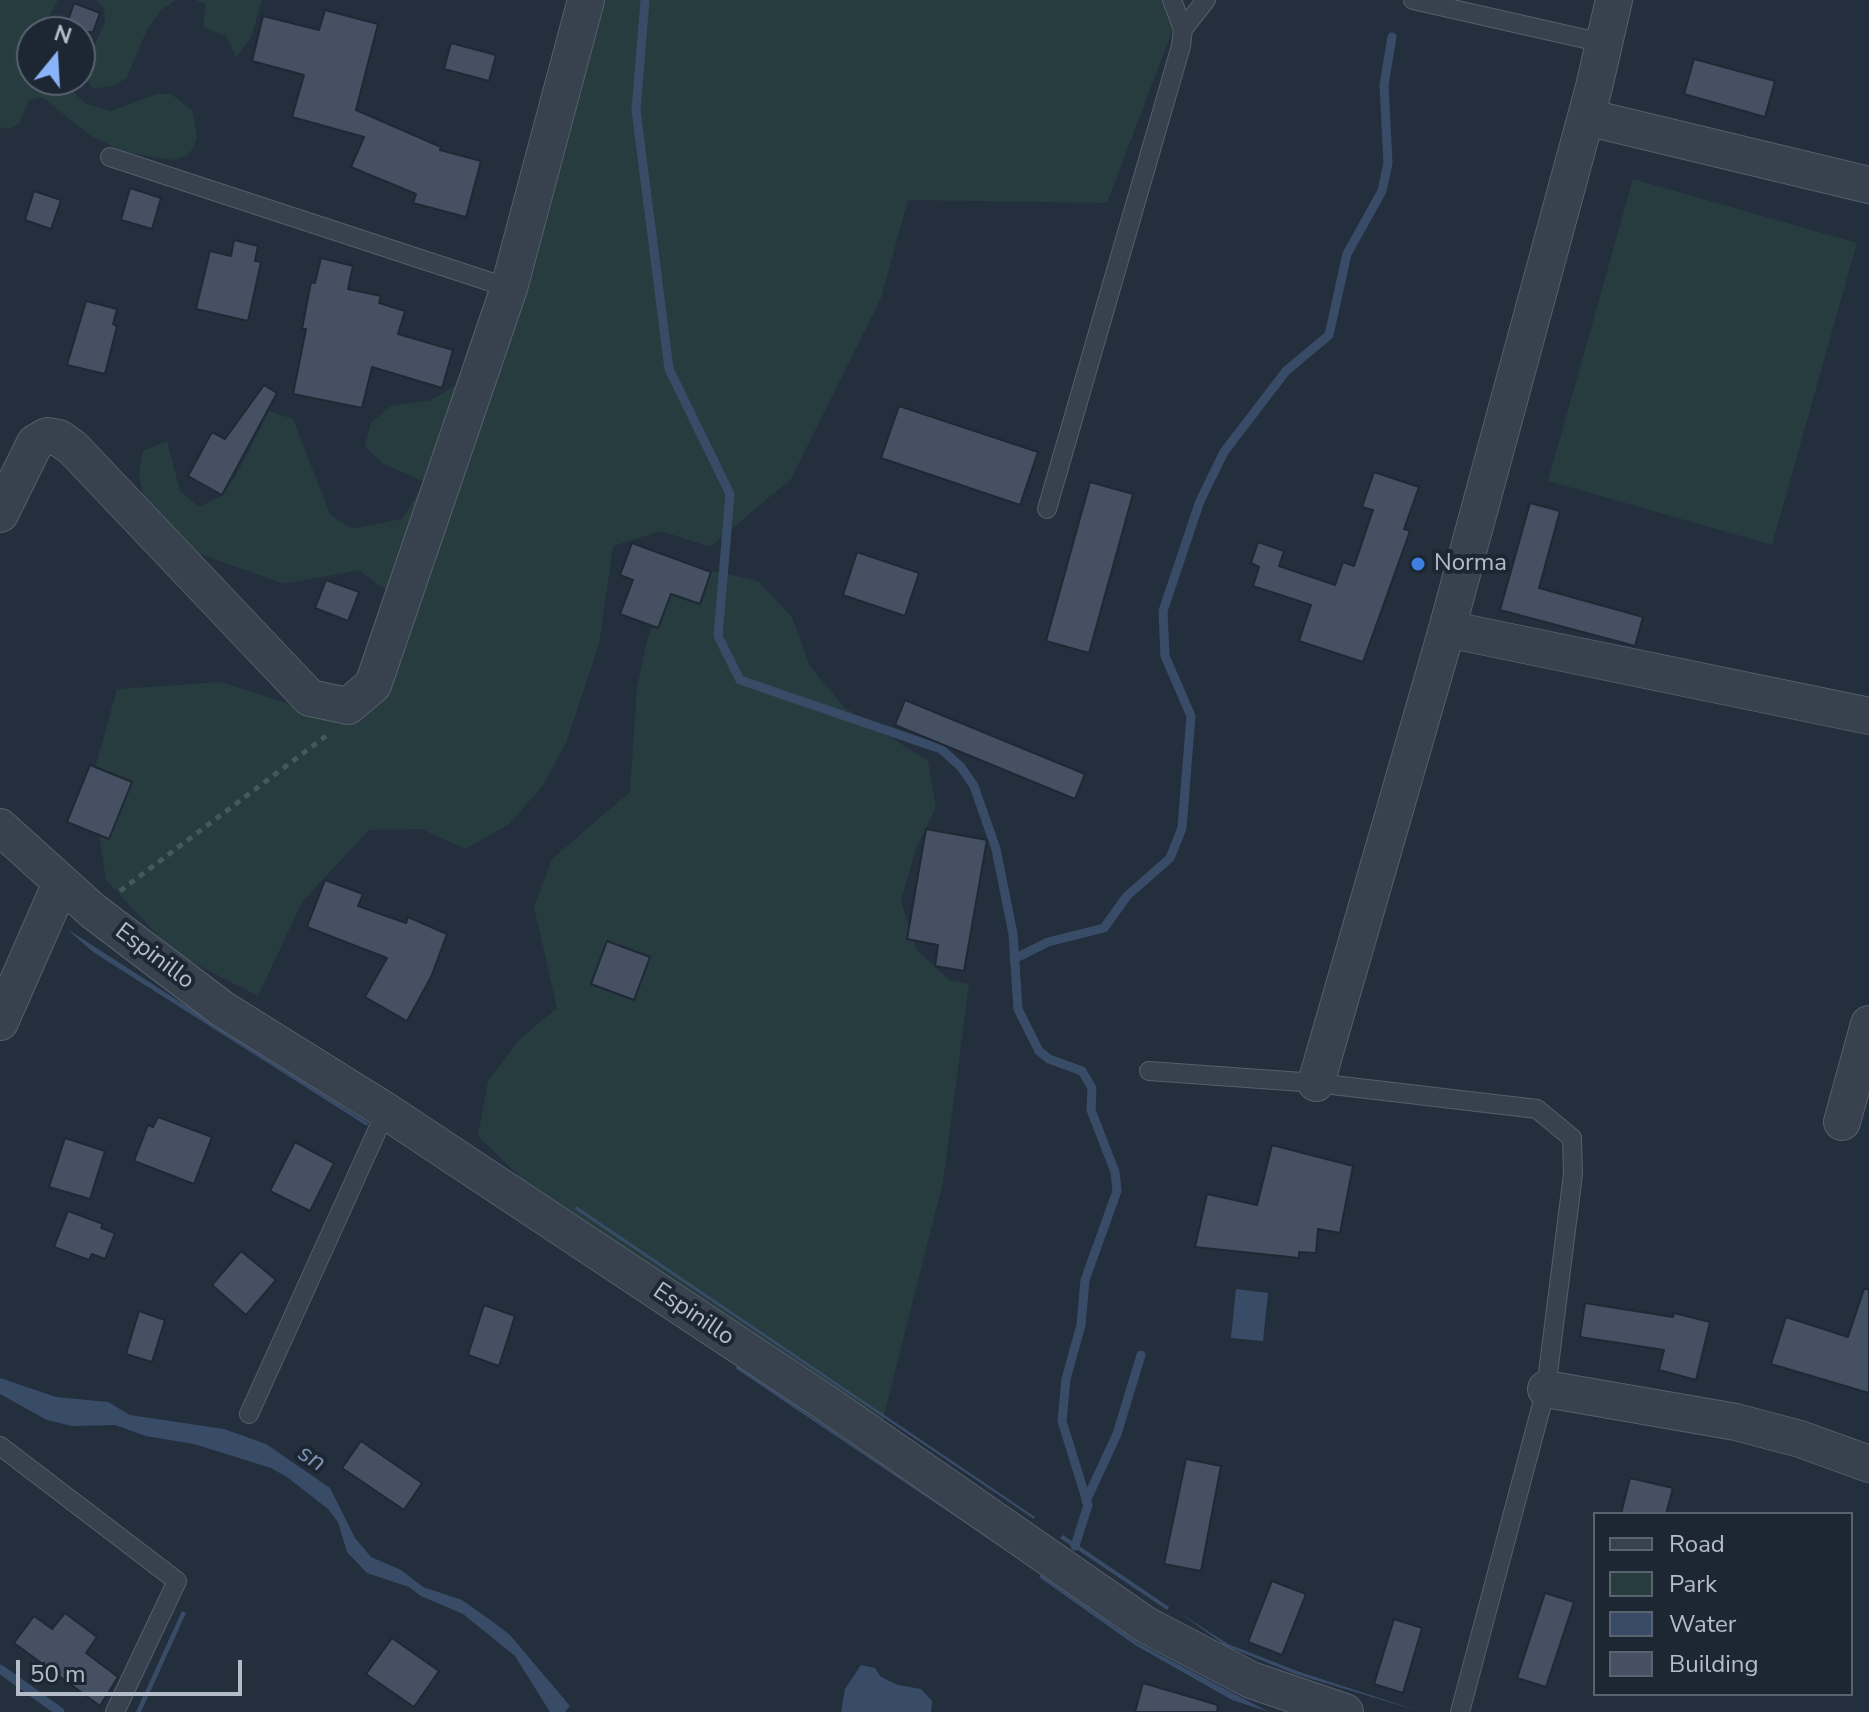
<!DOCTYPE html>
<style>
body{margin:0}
#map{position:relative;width:1869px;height:1712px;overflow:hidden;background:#242f3e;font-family:"Nunito Sans",sans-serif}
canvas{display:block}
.legend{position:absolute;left:1593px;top:1512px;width:260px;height:184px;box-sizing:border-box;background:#1d2633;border:2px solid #59626f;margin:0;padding:10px 14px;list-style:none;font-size:24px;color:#b4bcc9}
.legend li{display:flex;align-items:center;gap:16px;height:40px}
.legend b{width:40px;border:2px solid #59626f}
.north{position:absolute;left:16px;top:16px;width:80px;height:80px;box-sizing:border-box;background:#1d2633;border:2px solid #59626f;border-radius:50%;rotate:18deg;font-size:22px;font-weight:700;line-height:32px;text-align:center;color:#b4bcc9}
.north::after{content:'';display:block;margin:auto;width:28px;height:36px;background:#8ab4f8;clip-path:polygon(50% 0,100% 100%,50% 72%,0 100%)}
.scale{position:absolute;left:16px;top:1660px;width:226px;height:36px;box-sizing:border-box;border:4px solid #b4bcc9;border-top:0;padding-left:10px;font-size:24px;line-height:28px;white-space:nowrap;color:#b4bcc9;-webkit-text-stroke:6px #1d2633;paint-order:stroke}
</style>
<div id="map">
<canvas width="1869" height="1712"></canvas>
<ul class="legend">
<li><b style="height:10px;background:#38414e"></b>Road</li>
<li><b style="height:22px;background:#263c3f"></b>Park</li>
<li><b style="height:22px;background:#394c67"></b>Water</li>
<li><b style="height:22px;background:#455162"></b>Building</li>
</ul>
<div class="north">N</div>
<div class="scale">50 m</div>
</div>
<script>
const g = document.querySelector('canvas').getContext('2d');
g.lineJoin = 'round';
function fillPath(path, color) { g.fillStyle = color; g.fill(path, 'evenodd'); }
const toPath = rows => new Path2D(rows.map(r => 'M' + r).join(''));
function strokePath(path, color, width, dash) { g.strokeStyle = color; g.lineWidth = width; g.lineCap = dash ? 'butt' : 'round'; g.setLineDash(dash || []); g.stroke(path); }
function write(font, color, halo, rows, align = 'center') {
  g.font = font + ' "Nunito Sans",sans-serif'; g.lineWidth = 8; g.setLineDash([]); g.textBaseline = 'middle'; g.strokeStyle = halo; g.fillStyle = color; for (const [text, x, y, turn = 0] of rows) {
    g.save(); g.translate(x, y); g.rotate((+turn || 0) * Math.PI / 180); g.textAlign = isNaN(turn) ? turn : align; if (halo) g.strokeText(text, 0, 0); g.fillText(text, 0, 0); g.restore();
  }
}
fillPath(toPath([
 [0,0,58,0,40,32,32,32,32,80,54,80,68,87,86,104,111,111,157,94,171,94,192,110,197,135,194,147,187,156,173,160,124,152,91,136,42,97,29,100,20,122,10,129,0,127],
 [96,0,176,0,161,10,146,32,127,77,116,85,93,89,86,78,86,66,105,21,104,9],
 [195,0,262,0,251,38,236,57,226,36,203,27,206,4],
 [578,0,1169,0,1176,21,1107,203,908,200,881,298,791,479,710,547,661,531,613,546,599,644,566,743,542,787,509,824,466,849,421,829,369,830,302,902,258,996,174,953,106,880,91,783,117,689,221,682,314,712,365,691,398,599,359,570,284,584,169,543,144,500,139,475,143,451,167,441,180,491,199,507,221,496,235,477,269,411,293,419,330,514,351,529,402,519,425,482,382,463,365,447,371,423,391,406,431,400,473,375],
 [1633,179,1857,243,1772,545,1548,481],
 [713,571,758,581,792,617,810,666,845,708,928,761,936,807,915,851,901,901,916,949,949,980,969,984,943,1182,882,1423,835,1436,755,1367,665,1319,478,1136,488,1081,519,1040,557,1008,534,907,552,859,630,792,637,687,648,636,667,592]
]), '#263c3f');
fillPath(toPath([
 [67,929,368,1123,367,1126,93,952],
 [576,1206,1035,1517,1034,1519,575,1209],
 [1236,1289,1268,1293,1263,1341,1231,1338],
 [738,1366,1032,1568,735,1368],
 [0,1378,56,1397,108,1402,130,1415,224,1429,266,1444,330,1488,355,1538,371,1557,401,1570,423,1587,462,1600,493,1622,510,1635,570,1706,565,1712,550,1712,515,1656,463,1614,421,1596,409,1587,367,1573,347,1552,338,1522,328,1509,287,1477,271,1468,194,1444,146,1436,115,1425,72,1426,47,1420,0,1394],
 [1063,1535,1169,1607,1167,1610,1060,1538],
 [1041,1575,1138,1643,1269,1712,1232,1700,1135,1645,1039,1577],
 [182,1611,186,1613,141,1712,136,1712],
 [1180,1613,1228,1644,1297,1671,1422,1712,1295,1674,1226,1646],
 [861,1665,875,1668,881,1677,898,1685,921,1689,932,1701,931,1712,841,1712,845,1689]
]), '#394c67');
strokePath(toPath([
 [645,0,636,110,669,369,730,494,718,636,740,680,941,749,961,767,974,786,996,849,1013,934,1018,1009,1039,1051,1049,1059,1082,1071,1092,1088,1091,1110,1115,1172,1117,1191,1085,1280,1081,1325,1066,1379,1062,1421,1088,1505,1075,1546],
 [1014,959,1048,942,1104,928,1127,896,1170,858,1182,828,1191,716,1165,656,1163,611,1200,501,1224,452,1286,371,1329,335,1347,254,1382,191,1388,163,1384,85,1392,37],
 [1086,1501,1117,1434,1141,1355],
 [0,1669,60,1712]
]), '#394c67', 9);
const building = toPath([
 [74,3,100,13,93,32,64,32,74,3],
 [325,10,378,24,356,110,441,147,440,150,481,161,466,217,413,203,416,194,351,167,364,137,292,117,304,75,252,61,263,16,319,30,325,10],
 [451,43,496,55,489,81,444,69,451,43],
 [1694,59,1775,81,1765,117,1684,94,1694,59],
 [130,188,161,198,152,229,121,220,130,188],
 [34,191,61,200,51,229,25,220,34,191],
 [234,240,258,246,255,261,261,262,248,321,196,309,210,251,231,256,234,240],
 [321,258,353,266,348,289,381,296,379,303,405,311,398,334,453,350,442,388,372,367,362,408,293,394,306,329,302,329,311,282,315,283,321,258],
 [86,301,117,309,113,324,117,326,105,374,67,365,86,301],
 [264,385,277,393,222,495,188,476,212,432,225,439,264,385],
 [899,406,1038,452,1020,505,881,458,899,406],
 [1374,472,1419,487,1404,529,1410,531,1363,662,1299,641,1311,605,1253,586,1259,567,1251,563,1258,542,1284,551,1279,566,1335,585,1343,562,1354,566,1373,510,1362,507,1374,472],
 [1090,482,1133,494,1089,653,1046,641,1090,482],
 [1530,503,1560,511,1539,588,1643,617,1635,646,1500,610,1530,503],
 [632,543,711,572,700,604,671,594,658,628,620,614,633,580,620,575,632,543],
 [857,552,919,573,905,616,843,595,857,552],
 [326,580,359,592,348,621,315,608,326,580],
 [905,700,1085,774,1075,799,895,725,905,700],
 [90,765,132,782,109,839,67,822,90,765],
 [926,829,987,840,964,971,935,966,938,945,907,939,926,829],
 [325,880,363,894,358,906,406,923,408,917,447,934,431,977,407,1021,365,997,387,958,307,927,325,880],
 [607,941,650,957,634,1000,591,984,607,941],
 [158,1117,212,1137,194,1184,134,1161,148,1125,153,1127,158,1117],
 [65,1138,105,1151,90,1199,49,1187,65,1138],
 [295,1142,334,1163,310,1211,270,1191,295,1142],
 [1272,1145,1353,1166,1340,1233,1318,1229,1316,1253,1299,1252,1299,1258,1195,1247,1207,1194,1257,1205,1272,1145],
 [68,1211,103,1224,101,1228,115,1233,105,1259,92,1254,89,1260,54,1247,68,1211],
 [241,1251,276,1280,246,1315,212,1285,241,1251],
 [1864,1289,1869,1289,1869,1393,1771,1364,1786,1317,1848,1337,1864,1289],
 [1585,1303,1673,1317,1674,1313,1710,1322,1696,1380,1659,1370,1664,1350,1580,1337,1585,1303],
 [484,1305,515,1316,499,1366,468,1355,484,1305],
 [139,1311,165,1320,152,1362,126,1354,139,1311],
 [361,1441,422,1483,404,1510,342,1468,361,1441],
 [1186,1459,1221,1466,1201,1571,1164,1564,1186,1459],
 [1630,1478,1673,1488,1666,1514,1621,1514,1630,1478],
 [1272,1581,1306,1594,1282,1655,1248,1642,1272,1581],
 [1545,1593,1574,1602,1546,1687,1517,1678,1545,1593],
 [65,1613,97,1637,86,1653,118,1677,100,1706,14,1643,34,1616,52,1629,65,1613],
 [1394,1619,1422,1628,1403,1693,1374,1684,1394,1619],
 [392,1638,439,1671,414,1707,366,1674,392,1638],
 [1143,1683,1218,1705,1217,1712,1135,1712,1143,1683]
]);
fillPath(building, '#455162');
strokePath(building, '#1f2835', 2);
const lane = toPath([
 [1413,0,1603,43],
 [1183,29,1206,0],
 [110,157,509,288],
 [1047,509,1181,46,1183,29,1172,0],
 [1149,1071,1316,1083,1537,1109,1572,1138,1573,1174,1546,1389,1460,1712],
 [249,1414,386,1111],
 [0,1446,177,1581,115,1712]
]);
const street = toPath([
 [1586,117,1869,185],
 [0,514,35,443,47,436,59,438,73,448,310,698,348,706,373,685,509,288,586,0],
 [1447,629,1869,716],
 [0,827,93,911,221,1008,386,1111,826,1403,1146,1625,1251,1680,1345,1712],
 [0,1022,61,883],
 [1316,1083,1447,629,1594,87,1614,0],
 [1842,1122,1869,1024],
 [1546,1389,1736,1422,1800,1439,1869,1464]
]);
strokePath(lane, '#565f6c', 20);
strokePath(street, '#565f6c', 38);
strokePath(toPath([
 [120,891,326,736]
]), '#44595c', 5, [6, 6]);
strokePath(lane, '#38414e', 18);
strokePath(street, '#38414e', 36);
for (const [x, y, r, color] of [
 [1418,564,8,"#3f7fe0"]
]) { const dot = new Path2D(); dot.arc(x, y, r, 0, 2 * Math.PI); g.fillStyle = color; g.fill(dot); strokePath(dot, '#1d2633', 3); }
write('24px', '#b4bcc9', '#1d2633', [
 ["Norma",1434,564]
], 'left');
write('24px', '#b4bcc9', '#1d2633', [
 ["Espinillo",154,957,37],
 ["Espinillo",693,1315,34]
]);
write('italic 26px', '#7c92b1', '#1d2633', [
 ["sn",311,1459,33]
]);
</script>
